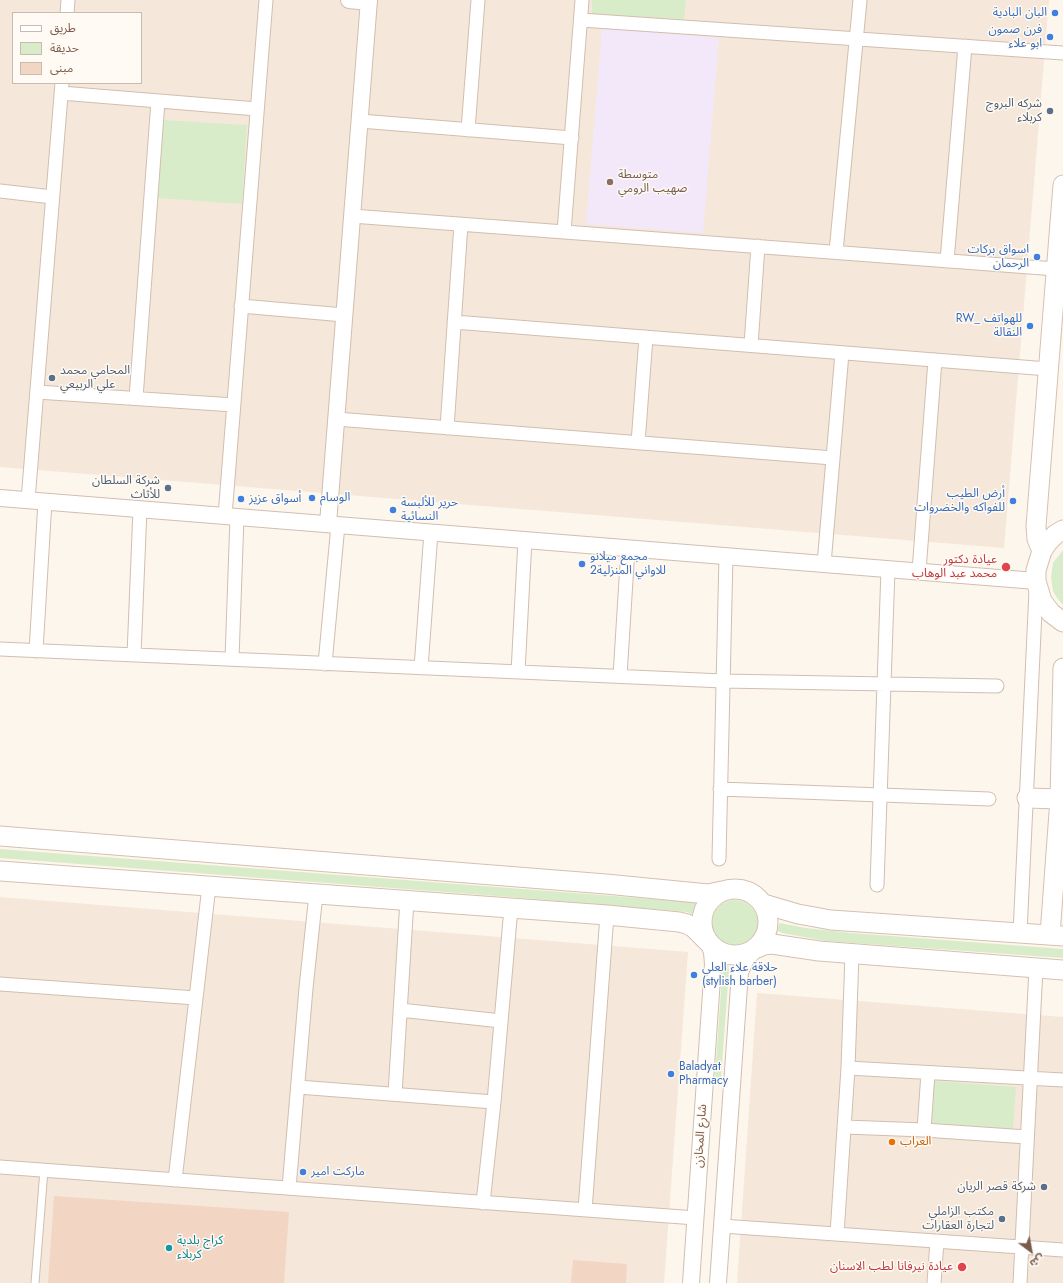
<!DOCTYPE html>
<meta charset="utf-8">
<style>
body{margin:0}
#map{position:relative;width:1063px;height:1283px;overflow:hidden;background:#fdf6ec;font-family:Jost,"Noto Sans Arabic",sans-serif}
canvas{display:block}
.legend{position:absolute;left:12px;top:12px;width:130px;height:72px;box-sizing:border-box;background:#fffaf3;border:1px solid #cabbb1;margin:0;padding:5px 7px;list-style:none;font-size:12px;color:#7a5c4d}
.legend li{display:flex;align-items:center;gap:8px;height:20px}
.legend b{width:20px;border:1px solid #cabbb1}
.north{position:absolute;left:1011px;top:1231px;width:40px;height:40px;-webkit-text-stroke:3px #fffaf3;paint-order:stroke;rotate:148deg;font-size:11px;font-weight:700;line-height:16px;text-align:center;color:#7a5c4d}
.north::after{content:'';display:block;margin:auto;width:14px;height:18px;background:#7a5c4d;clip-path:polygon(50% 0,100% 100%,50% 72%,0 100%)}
</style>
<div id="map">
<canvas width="1063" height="1283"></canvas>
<ul class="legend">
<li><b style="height:5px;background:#fff"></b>طريق</li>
<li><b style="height:11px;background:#d8ecc9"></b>حديقة</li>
<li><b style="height:11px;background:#f3d5c3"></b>مبنى</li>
</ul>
<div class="north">ش</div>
</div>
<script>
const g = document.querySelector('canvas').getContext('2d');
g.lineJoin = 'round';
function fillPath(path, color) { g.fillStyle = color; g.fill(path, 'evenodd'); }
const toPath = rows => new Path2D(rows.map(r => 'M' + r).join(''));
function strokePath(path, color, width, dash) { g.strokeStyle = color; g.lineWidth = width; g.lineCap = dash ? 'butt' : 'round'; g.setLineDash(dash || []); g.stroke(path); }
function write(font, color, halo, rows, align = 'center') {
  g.font = font + ' Jost,"Noto Sans Arabic",sans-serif'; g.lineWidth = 3; g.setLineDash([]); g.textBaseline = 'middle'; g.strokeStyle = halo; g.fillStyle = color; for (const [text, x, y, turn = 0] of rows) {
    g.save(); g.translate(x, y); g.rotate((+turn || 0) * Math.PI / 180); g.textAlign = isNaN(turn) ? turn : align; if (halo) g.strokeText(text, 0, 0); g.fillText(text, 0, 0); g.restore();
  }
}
fillPath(toPath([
 [0,0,1049,0,1004,548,0,467],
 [13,13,141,13,141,83,13,83],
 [0,897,688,952,664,1283,0,1283],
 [757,993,1063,1017,1063,1283,737,1283]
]), '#f5e8da');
fillPath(toPath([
 [602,28,719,38,703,233,586,224]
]), '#f3e8fa');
fillPath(toPath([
 [592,0,686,0,684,19,592,14],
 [162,120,247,125,242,204,157,198],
 [1063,550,1063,605,1057,598,1053,591,1051,577,1053,563],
 [0,849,679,901,698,902,700,903,696,916,687,912,510,897,0,858],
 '712 923a23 23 0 1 1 46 0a23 23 0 1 1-46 0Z',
 [780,923,806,928,852,933,1063,949,1063,958,826,941,782,933,778,931,778,926],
 [725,964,728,965,729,970,721,1078,719,1081,716,1081,715,1076,722,975],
 [934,1081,1016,1087,1013,1129,930,1123]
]), '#d8ecc9');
fillPath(toPath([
 [54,1196,289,1212,284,1283,48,1283],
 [573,1260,627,1264,626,1283,571,1283]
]), '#f3d5c3');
const service = toPath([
 [35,1283,44,1170]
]);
const minor = toPath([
 [67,13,68,0],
 [581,20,1063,53],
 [61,93,257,109],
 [360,121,572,138],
 [468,130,478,0],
 [0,191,52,197],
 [352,216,1056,269],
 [564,232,582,0],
 [836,252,860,0],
 [947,261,965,46],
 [241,306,344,315],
 [454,322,1048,369],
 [751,345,758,246],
 [37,392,234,405],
 [136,398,158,101],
 [336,419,833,458],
 [447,428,461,224],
 [638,443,646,337],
 [28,500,62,83],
 [225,516,266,0],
 [824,564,842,353],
 [919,571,935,360],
 [0,649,723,681,997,686],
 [36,651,45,501],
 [134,655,140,509],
 [232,659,237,517],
 [325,664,338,525],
 [421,668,431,532],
 [518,672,525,540],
 [620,676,628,548],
 [720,789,989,799],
 [719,859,726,556],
 [877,885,888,569],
 [1020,933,1036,590],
 [0,984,196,998],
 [400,1010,501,1021],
 [848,1068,1063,1080],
 [298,1087,494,1102],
 [395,1094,407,900],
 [845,1127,924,1130,1027,1137],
 [924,1130,928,1073],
 [0,1167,696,1218],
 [175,1180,209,886],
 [289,1188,306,988,316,894],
 [483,1203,494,1102,511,908],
 [585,1210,607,915],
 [722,1226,1063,1250],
 [837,1234,848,1068,852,954],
 [934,1283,937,1241],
 [1020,1283,1036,968]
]);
const tertiary = toPath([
 [349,0,369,2],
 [0,498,1036,581],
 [328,524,369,0],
 [691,1283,713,964,712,952,708,942],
 [718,1283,740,972,746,959,757,948]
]);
const secondary = toPath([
 [1063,530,1056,534,1048,542,1042,551,1036,570,1036,581,1042,601,1051,613,1063,622],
 [1042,551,1037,539,1036,526,1063,185],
 [1027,798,1060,799],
 [0,836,606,884,708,894,722,891],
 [0,871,607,915,679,922,687,924,694,928,708,942],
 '702 922a33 33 0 1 1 66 0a33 33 0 1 1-66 0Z',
 [764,904,798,914,831,920,1063,936],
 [1050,935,1060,799,1063,668],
 [757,948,764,945,772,944,819,951,1063,970]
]);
strokePath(service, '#d1beb0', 9);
strokePath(minor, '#d1beb0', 15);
strokePath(tertiary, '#d1beb0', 18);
strokePath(secondary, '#d6c0b0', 21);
strokePath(service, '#fff', 7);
strokePath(minor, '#fff', 13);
strokePath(tertiary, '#fff', 16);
strokePath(secondary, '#fff', 19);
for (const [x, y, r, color] of [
 [1055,13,4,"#3f7fe0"],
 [1050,37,4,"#3f7fe0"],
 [1050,111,4,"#5c6f8a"],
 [610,182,4,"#8d6e63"],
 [1037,257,4,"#3f7fe0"],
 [1030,326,4,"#3f7fe0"],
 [52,378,4,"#5c6f8a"],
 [168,488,4,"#5c6f8a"],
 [312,498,4,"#3f7fe0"],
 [241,499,4,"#3f7fe0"],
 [1013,501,4,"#3f7fe0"],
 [393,510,4,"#3f7fe0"],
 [582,564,4,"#3f7fe0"],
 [1006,567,5,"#e0444e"],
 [694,975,4,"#3f7fe0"],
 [671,1074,4,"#3f7fe0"],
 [892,1142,4,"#e8710a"],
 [303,1172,4,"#3f7fe0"],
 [1044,1187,4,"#5c6f8a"],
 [1002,1219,4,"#5c6f8a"],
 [169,1248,4,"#0f9aa8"],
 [962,1267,5,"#e0444e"]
]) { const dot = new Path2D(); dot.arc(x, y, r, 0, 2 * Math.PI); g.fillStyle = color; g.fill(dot); strokePath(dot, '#fffaf3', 1.5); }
write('12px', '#366cbe', '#fffaf3', [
 ["البان البادية",1047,13,"right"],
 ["فرن صمون",1042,30,"right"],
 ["ابو علاء",1042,44,"right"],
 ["اسواق بركات",1029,250,"right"],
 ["الرحمان",1029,264,"right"],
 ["RW_ للهواتف",1022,319,"right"],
 ["النقالة",1022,333,"right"],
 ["أرض الطيب",1005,494,"right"],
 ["للفواكه والخضروات",1005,508,"right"],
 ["الوسام",320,498],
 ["أسواق عزيز",249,499],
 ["حرير للألبسة",401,503],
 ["النسائية",401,517],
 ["مجمع ميلانو",590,557],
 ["للاواني المنزلية2",590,571],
 ["حلاقة علاء العلي",702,968],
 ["(stylish barber)",702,982],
 ["Baladyat",679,1067],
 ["Pharmacy",679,1081],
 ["ماركت امير",311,1172]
], 'left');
write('12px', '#4e5e75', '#fffaf3', [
 ["شركه البروج",1042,104],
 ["كربلاء",1042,118],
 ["المحامي محمد",60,371,"left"],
 ["علي الربيعي",60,385,"left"],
 ["شركة السلطان",160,481],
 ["للأثاث",160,495],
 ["شركة قصر الريان",1036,1187],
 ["مكتب الزاملي",994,1212],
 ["لتجارة العقارات",994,1226]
], 'right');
write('12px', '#785e54', '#fffaf3', [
 ["متوسطة",618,175],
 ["صهيب الرومي",618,189]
], 'left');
write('12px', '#be3a42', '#fffaf3', [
 ["عيادة دكتور",997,560],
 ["محمد عبد الوهاب",997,574],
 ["عيادة نيرفانا لطب الاسنان",953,1267]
], 'right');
write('12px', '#7a5c4d', '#fffaf3', [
 ["شارع المخازن",701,1136,-86]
]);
write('12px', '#c56008', '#fffaf3', [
 ["العراب",900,1142]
], 'left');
write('12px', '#0d838f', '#fffaf3', [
 ["كراج بلدية",177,1241],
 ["كربلاء",177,1255]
], 'left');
</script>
